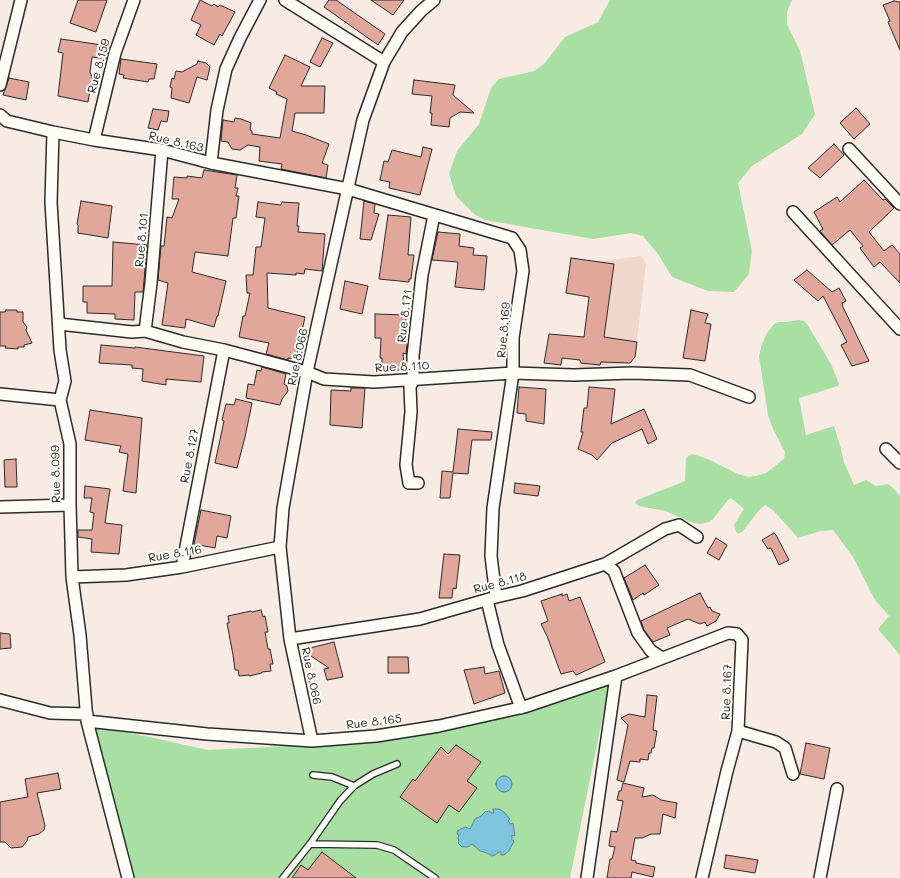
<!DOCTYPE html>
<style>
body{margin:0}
canvas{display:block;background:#f7ebe4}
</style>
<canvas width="900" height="878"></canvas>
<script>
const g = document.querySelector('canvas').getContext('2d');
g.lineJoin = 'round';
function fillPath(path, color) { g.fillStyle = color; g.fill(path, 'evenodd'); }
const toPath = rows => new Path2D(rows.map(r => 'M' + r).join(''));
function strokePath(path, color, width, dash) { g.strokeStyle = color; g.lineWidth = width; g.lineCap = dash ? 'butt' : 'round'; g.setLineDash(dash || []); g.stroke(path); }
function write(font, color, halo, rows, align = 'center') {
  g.font = font + ' Mali,sans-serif'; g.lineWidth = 4; g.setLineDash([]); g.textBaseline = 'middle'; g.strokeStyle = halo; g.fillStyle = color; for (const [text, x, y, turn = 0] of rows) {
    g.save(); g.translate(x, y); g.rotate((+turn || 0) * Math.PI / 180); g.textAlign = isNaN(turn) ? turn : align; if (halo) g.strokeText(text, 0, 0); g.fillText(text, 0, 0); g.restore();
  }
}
fillPath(toPath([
 [641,256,646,263,635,357,630,363,580,369,580,360,594,262]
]), '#f0d7ce');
fillPath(toPath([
 [610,0,792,0,787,12,787,24,800,51,815,114,802,134,752,166,738,183,752,251,749,274,734,292,708,291,672,277,658,254,643,236,631,233,593,239,485,220,474,214,456,196,449,174,457,151,479,124,491,88,499,79,534,71,544,64,565,37,598,22],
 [799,320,804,321,807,324,831,364,839,384,838,386,799,398,806,435,834,426,841,449,844,462,854,485,866,480,876,486,888,484,892,487,900,496,900,655,878,629,889,616,875,600,853,557,833,530,821,531,798,538,774,511,766,505,760,509,742,532,738,534,735,530,734,525,744,509,731,498,728,500,713,519,709,522,700,524,693,523,665,511,639,506,635,503,637,500,685,481,686,459,688,456,692,454,708,459,738,474,748,477,756,476,766,473,784,459,785,452,773,429,768,415,759,356,762,344,767,333,774,324,778,322,786,322],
 [609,685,570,878,127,878,85,723,208,750,308,745]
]), '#a8dfa3');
const water = toPath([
 '496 784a8 8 0 1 1 16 0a8 8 0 1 1-16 0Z',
 [493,809,499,809,504,812,510,819,508,820,510,824,513,823,515,836,512,835,512,840,514,841,509,851,504,855,501,855,501,852,499,852,495,855,492,856,487,853,480,851,472,844,468,847,462,847,458,843,459,842,458,838,459,835,457,834,457,831,465,827,470,829,475,819,481,816,485,812,489,811,492,813,494,813,493,809]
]);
fillPath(water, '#7dc4dd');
strokePath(water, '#5c8796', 1);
const building = toPath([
 [78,0,107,0,96,32,70,23,78,0],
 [200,0,212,6,214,4,218,7,220,5,235,12,222,36,220,34,214,45,196,35,201,25,191,20,200,0],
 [329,0,336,0,385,34,378,45,324,7,329,0],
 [371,0,404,0,393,15,371,0],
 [894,1,900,2,900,50,888,22,890,21,883,5,894,1],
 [322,38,333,43,320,67,310,62,322,38],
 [61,39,109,46,106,59,92,57,90,72,92,77,88,102,58,96,63,53,58,52,61,39],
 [285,55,310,67,301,86,325,86,324,113,295,113,292,131,306,135,329,144,322,163,328,165,326,178,281,169,282,164,259,161,260,147,248,145,240,150,232,149,228,142,221,141,223,120,234,122,235,118,241,119,251,123,250,130,252,131,252,134,280,138,287,99,276,94,277,92,269,88,285,55],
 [121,59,157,64,154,79,149,79,148,82,123,78,124,75,119,74,121,59],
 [198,61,206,63,210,67,207,80,197,77,189,103,171,98,172,88,170,87,172,78,174,79,176,71,182,72,197,64,198,61],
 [9,78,29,82,26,100,3,95,9,78],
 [414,80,455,85,453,95,474,113,460,112,450,118,449,127,431,125,432,113,430,113,432,96,412,94,414,80],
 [856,108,870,124,854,139,840,123,856,108],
 [153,109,169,111,167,122,161,121,158,130,148,128,153,109],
 [834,144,844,155,820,178,808,168,834,144],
 [423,147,432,149,420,195,389,188,390,182,380,180,384,161,388,162,392,150,421,157,423,147],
 [204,170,237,175,235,188,238,188,236,196,239,196,236,218,233,218,228,256,195,252,192,272,226,281,218,316,217,316,214,327,186,319,185,328,162,325,168,283,158,280,161,246,164,246,167,217,172,218,179,199,172,199,174,177,187,178,187,176,202,178,204,170],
 [864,180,883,200,885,199,894,208,869,232,884,251,892,245,900,254,900,283,880,262,874,267,860,248,863,246,850,230,832,245,820,231,823,229,814,212,837,197,840,202,864,180],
 [81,201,112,206,108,238,78,233,78,225,77,224,81,201],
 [364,201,375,204,374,213,379,214,371,240,360,239,364,201],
 [258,202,281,205,282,202,299,203,297,226,299,226,298,232,325,234,322,271,305,269,304,274,296,273,296,275,267,273,268,308,305,317,296,359,288,358,288,360,266,354,269,343,239,337,243,316,245,316,250,293,247,293,246,275,253,275,256,247,261,247,265,218,256,217,258,202],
 [388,215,411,217,408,255,414,255,411,279,409,279,409,282,379,279,388,215],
 [438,232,460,234,459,246,474,248,473,255,487,256,484,290,455,287,458,262,432,260,438,232],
 [113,242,147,245,143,292,135,292,134,320,115,319,115,314,87,313,87,302,83,302,83,286,112,286,113,242],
 [571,258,614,264,604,337,637,342,635,357,630,363,601,362,600,365,581,363,580,360,562,358,561,365,544,363,549,334,584,337,589,297,566,293,571,258],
 [807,270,832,292,839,288,846,301,842,303,843,307,869,361,852,366,841,345,847,342,823,296,818,301,794,280,807,270],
 [345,281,368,286,362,314,340,309,345,281],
 [6,310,17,310,17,312,23,312,23,322,27,327,26,330,32,343,24,345,24,347,18,347,18,349,5,348,6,346,0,346,0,312,5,312,6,310],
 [691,310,708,314,705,323,711,324,705,361,683,358,691,310],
 [375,314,406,315,405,339,407,344,406,354,403,353,404,365,399,370,382,371,382,358,380,358,381,338,375,338,375,314],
 [101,345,135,348,135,347,204,356,201,382,166,379,166,385,142,381,143,369,132,368,132,365,99,363,101,345],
 [262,367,286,374,284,384,287,386,288,391,282,399,280,405,246,398,248,384,254,385,257,370,261,371,262,367],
 [519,387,546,389,544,424,526,421,526,414,517,413,519,387],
 [589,387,615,389,611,424,644,409,657,439,648,444,642,429,612,443,597,460,592,455,578,449,583,432,581,432,584,408,587,408,589,387],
 [351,388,365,388,362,428,330,425,331,390,351,391,351,388],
 [236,399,252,403,245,437,237,468,215,463,224,421,222,420,226,404,234,405,236,399],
 [90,410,142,418,136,493,123,491,128,454,119,452,121,446,85,440,90,410],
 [458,429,492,432,491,440,472,440,468,474,453,473,450,498,440,498,442,471,453,472,458,429],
 [16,459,17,487,5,487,4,460,16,459],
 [515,483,540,486,538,496,514,493,515,483],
 [85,486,110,489,105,523,122,525,119,554,91,552,92,539,78,537,78,530,92,530,94,513,90,512,92,498,84,498,85,486],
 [201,510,231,516,227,538,217,536,215,548,194,544,201,510],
 [774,533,776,535,789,560,779,565,771,548,768,549,762,540,774,533],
 [716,538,727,545,719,560,707,553,716,538],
 [444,554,460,555,456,589,453,588,452,598,439,598,444,554],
 [645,565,659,585,644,595,643,593,633,600,624,578,645,565],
 [700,593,708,608,710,607,712,611,720,614,716,621,707,626,705,622,700,624,688,619,667,628,670,635,653,642,644,630,641,621,700,593],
 [562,594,562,596,567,594,569,601,580,597,605,662,576,675,573,671,561,674,547,636,541,624,548,621,541,601,562,594],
 [261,610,263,617,265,616,268,632,265,632,268,649,270,649,273,664,270,664,271,671,262,672,262,673,249,676,249,675,239,676,238,670,235,670,233,655,227,623,229,623,228,616,251,611,252,612,261,610],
 [0,633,10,634,11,648,0,649,0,633],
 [334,642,343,677,327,680,324,669,329,668,302,650,334,642],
 [388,657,408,657,409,673,388,673,388,657],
 [484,667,485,674,499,671,505,693,474,704,464,670,484,667],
 [647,695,657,696,653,730,657,731,654,748,652,748,651,753,649,753,648,760,640,759,640,762,630,761,624,782,617,780,628,725,621,718,629,714,645,717,647,695],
 [806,743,830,748,824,779,800,774,806,743],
 [456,745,481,762,467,781,477,788,459,812,449,805,437,823,400,797,413,779,415,781,441,747,448,754,456,745],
 [58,773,61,789,37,793,45,826,44,830,39,834,28,837,27,841,22,847,11,848,5,842,0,842,0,802,28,797,25,779,58,773],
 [623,783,644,788,642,797,653,795,661,800,677,803,675,818,663,814,660,834,651,834,642,838,635,838,631,860,636,861,636,863,655,867,653,877,632,872,631,878,607,878,610,859,612,859,615,847,609,846,611,831,617,832,623,801,617,800,619,791,621,791,623,783],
 [322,852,356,878,292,878,301,865,308,870,322,852],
 [726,855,758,860,755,873,724,868,726,855]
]);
fillPath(building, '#e0a79a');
strokePath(building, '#2b2b2b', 1);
const service = toPath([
 [313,775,332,777,354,786],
 [310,844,377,845,394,850,435,878],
 [283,878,310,844,340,801,354,786,373,774,397,764]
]);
const minor = toPath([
 [285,0,384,62],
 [0,85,21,0],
 [0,115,7,121,53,132,94,140,162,150,211,163,348,189,512,238,520,250,523,271,513,338,513,373,493,508,491,556,496,597],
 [53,132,51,202,60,350,65,381,60,400,70,444,70,505,72,577,80,635,87,721],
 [94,140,115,53,134,0],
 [849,149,900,204],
 [211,163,217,110,226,69,240,38,260,0],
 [793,212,900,329],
 [59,324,132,332,145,331,183,342,224,350,307,372,324,379,374,382,513,373,574,375,632,373,690,375,749,397],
 [145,331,151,283,162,150],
 [0,394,60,400],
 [886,449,900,463],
 [418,483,409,483,406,465,411,412,410,387,413,380,413,356,422,275,434,215],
 [0,507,70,505],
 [605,564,665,529,679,525,697,537],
 [182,567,224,350],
 [72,577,126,575,182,567,280,547],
 [487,600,498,645,521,708],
 [290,639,420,619,496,597,522,591,605,564,614,571,638,633,651,651,662,658],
 [616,676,728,633,737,634,742,640,738,731,727,771,702,878],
 [0,700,50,713,87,714],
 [738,731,776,742,785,748,793,774],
 [312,741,290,639,280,547,283,508,307,372,363,120,384,62,402,32,421,11,434,0],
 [128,878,87,721,207,734,312,741,376,736,439,726,524,707,616,676,587,878],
 [820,878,837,789]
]);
strokePath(service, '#2b2b2b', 8);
strokePath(minor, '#2b2b2b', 14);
strokePath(service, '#fdfcf7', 5.5);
strokePath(minor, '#fdfcf7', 11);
write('12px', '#2b2b2b', '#fdfcf7', [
 ["Rue 8.159",99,66,-75],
 ["Rue 8.163",176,142,13],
 ["Rue 8.101",142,240,-85],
 ["Rue 8.171",405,316,-83],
 ["Rue 8.169",504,330,-85],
 ["Rue 8.066",298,357,-78],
 ["Rue 8.110",402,367,-3],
 ["Rue 8.127",190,456,-79],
 ["Rue 8.099",56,474,-91],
 ["Rue 8.116",175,554,-10],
 ["Rue 8.118",500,583,-15],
 ["Rue 8.066",311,676,78],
 ["Rue 8.167",727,692,-88],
 ["Rue 8.165",374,722,-7]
]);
</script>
